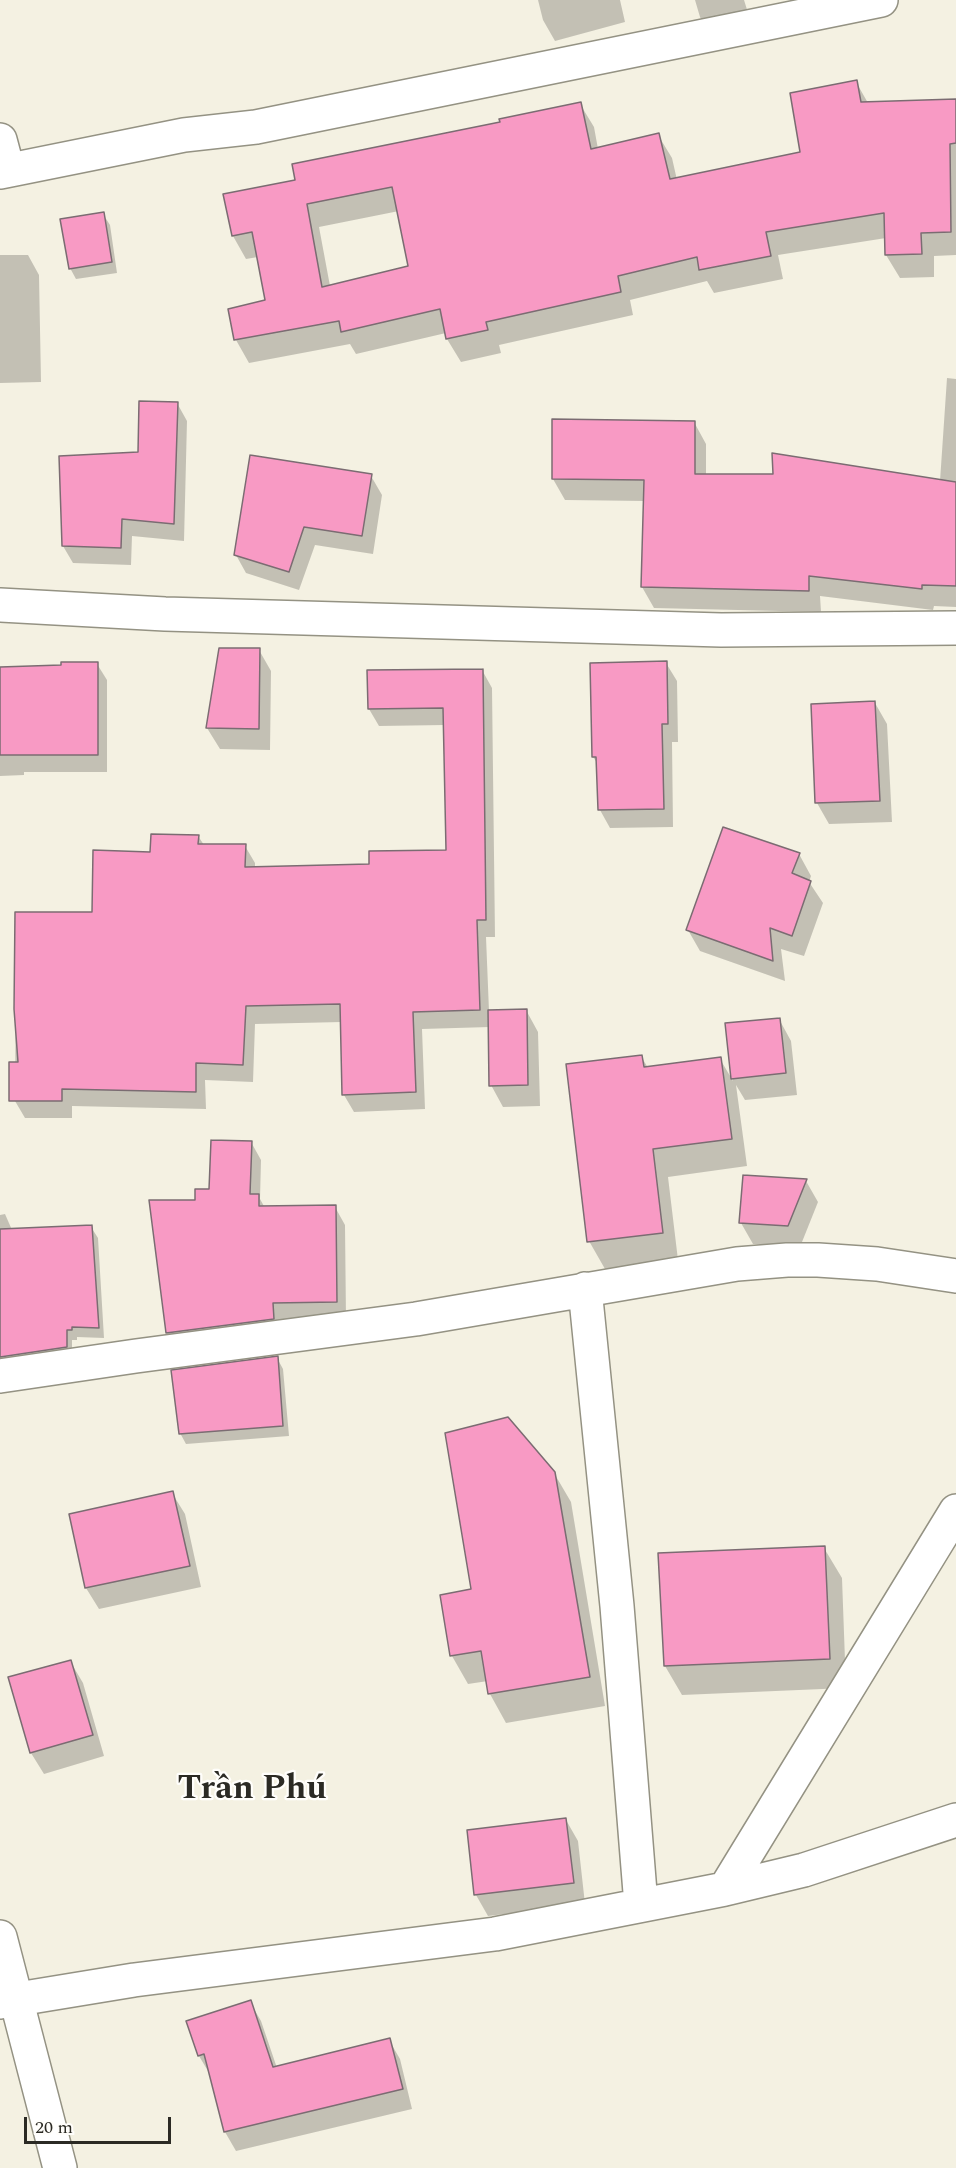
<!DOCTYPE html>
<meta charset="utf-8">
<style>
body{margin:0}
#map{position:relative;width:956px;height:2168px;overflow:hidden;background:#f4f1e2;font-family:Spectral,serif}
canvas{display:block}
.scale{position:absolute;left:24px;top:2117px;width:147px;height:27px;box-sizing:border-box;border:3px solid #2b2a24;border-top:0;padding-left:8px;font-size:18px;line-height:21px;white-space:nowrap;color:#2b2a24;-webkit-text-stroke:4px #fffefb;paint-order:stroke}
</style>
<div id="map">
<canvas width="956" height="2168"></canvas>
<div class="scale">20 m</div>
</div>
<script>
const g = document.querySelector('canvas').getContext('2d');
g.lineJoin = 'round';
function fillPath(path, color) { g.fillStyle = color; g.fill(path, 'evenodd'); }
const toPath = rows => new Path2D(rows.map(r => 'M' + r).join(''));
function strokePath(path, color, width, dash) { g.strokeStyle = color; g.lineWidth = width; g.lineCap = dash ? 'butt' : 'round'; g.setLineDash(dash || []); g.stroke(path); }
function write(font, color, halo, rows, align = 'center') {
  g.font = font + ' Spectral,serif'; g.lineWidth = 4.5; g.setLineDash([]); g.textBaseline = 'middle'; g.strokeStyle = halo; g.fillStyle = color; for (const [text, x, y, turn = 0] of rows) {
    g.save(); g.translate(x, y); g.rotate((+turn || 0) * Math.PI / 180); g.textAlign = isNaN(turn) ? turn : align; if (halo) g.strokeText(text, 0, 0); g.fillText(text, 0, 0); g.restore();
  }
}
fillPath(toPath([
 [538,0,620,0,625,22,555,41,543,20],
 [695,0,744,0,750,19,706,28,700,17],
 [856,82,868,103,956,102,956,255,934,256,934,277,900,278,886,255,886,238,778,255,783,279,714,293,707,281,630,300,633,315,499,345,501,353,461,362,447,339,446,333,356,354,350,344,249,363,236,340,230,310,267,302,258,257,246,259,233,236,225,195,297,182,502,123,580,104,594,127,598,149,658,135,672,158,677,180,802,153],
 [399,211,410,267,330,286,319,227],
 [103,214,110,225,117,273,76,279,70,268],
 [0,255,28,255,39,275,41,382,0,383],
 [947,378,956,379,956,607,934,606,933,610,820,596,821,612,654,608,642,587,645,501,565,500,553,479,694,422,706,444,706,475,940,481],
 [177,403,187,421,184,541,132,536,131,565,73,563,63,546,139,453],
 [371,476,382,495,373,554,315,545,299,590,246,573,236,555],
 [259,650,271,671,270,750,220,749,207,728],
 [666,663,677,681,678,742,672,742,673,827,610,828,600,810,598,764,593,757],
 [97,664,107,680,107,772,24,772,24,775,0,776,0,668],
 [482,670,492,688,495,937,486,937,489,1011,526,1010,538,1032,540,1106,503,1107,491,1085,490,1027,422,1029,425,1109,354,1112,344,1095,342,1022,255,1024,253,1082,205,1080,206,1109,72,1106,72,1118,25,1118,15,1101,16,965,125,912,152,853,198,836,204,845,245,846,255,863,255,868,370,866,447,852,445,725,379,726,369,709],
 [875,703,887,724,892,822,829,824,817,803],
 [799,854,811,876,809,882,823,903,804,956,781,949,785,981,700,951,688,930],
 [779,1019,791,1041,797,1095,745,1100,736,1085,747,1166,668,1177,678,1260,605,1269,589,1241,641,1056,648,1068,720,1059,733,1081,726,1025],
 [251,1142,261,1160,260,1199,265,1208,335,1207,345,1225,346,1319,282,1320,284,1336,177,1350,167,1333,196,1201,210,1191],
 [806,1181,818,1202,800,1247,753,1244,741,1223],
 [5,1214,12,1230,91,1227,98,1238,104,1338,77,1337,77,1340,72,1340,72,1358,0,1369,0,1215],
 [277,1358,283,1369,289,1436,186,1444,180,1433],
 [554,1473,571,1502,605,1706,506,1723,490,1694,488,1681,468,1684,452,1656,441,1596,473,1590],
 [172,1493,185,1514,201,1587,99,1609,86,1588],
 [824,1548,842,1578,846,1688,682,1695,665,1666],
 [70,1661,83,1683,104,1756,44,1774,31,1753,9,1678],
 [566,1820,578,1841,585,1904,488,1916,476,1895],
 [250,2002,261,2021,277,2068,389,2040,400,2059,412,2109,236,2151,225,2132,211,2076,199,2056]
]), '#0003');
const building = toPath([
 [857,80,861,102,956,99,956,143,950,144,951,232,921,233,922,254,885,255,884,213,766,232,771,256,699,270,697,257,618,276,621,292,486,322,488,330,446,339,440,309,341,332,339,321,234,340,228,309,265,300,252,232,232,236,223,194,295,180,292,164,500,122,499,119,581,102,591,149,659,133,670,179,800,152,790,93,857,80],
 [392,187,408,266,322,287,307,204,392,187],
 [104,212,112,262,69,269,60,219,104,212],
 [139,401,178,402,174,524,122,519,121,548,62,546,59,456,138,452,139,401],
 [552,419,695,421,695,474,773,474,772,453,956,482,956,586,922,585,922,589,809,576,809,591,641,587,644,480,552,479,552,419],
 [250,455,372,474,362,536,304,527,289,572,234,555,250,455],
 [219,648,260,648,259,729,206,728,219,648],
 [667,661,668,724,662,724,664,809,598,810,596,757,592,757,590,663,667,661],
 [61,662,98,662,98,755,0,755,0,667,61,665,61,662],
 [483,669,486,920,477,920,480,1010,413,1012,416,1092,342,1095,340,1004,246,1006,243,1065,196,1063,196,1092,62,1089,62,1101,9,1101,9,1062,18,1062,14,1009,15,912,92,912,93,850,150,852,151,834,199,835,198,844,246,844,245,867,369,864,369,851,446,850,443,708,368,709,367,670,483,669],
 [875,701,880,801,815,803,811,704,875,701],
 [723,827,800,853,792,873,811,881,792,936,770,928,773,961,686,930,723,827],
 [527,1009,528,1085,489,1086,488,1010,527,1009],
 [780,1018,786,1073,731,1079,725,1023,780,1018],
 [642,1055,644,1067,721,1057,732,1139,653,1149,663,1233,587,1242,566,1064,642,1055],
 [211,1140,252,1141,250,1194,259,1194,259,1206,336,1205,337,1302,273,1303,274,1319,166,1333,149,1200,195,1200,195,1189,209,1189,211,1140],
 [743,1175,807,1179,788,1226,739,1223,743,1175],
 [92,1225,99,1328,72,1327,72,1330,67,1330,67,1347,0,1357,0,1229,92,1225],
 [278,1356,283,1426,179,1434,171,1370,278,1356],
 [508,1417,555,1472,590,1677,488,1694,481,1651,450,1656,440,1595,471,1589,445,1433,508,1417],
 [173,1491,190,1566,85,1588,69,1514,173,1491],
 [825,1546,830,1659,664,1666,658,1553,825,1546],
 [71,1660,93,1735,30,1753,8,1677,71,1660],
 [566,1818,574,1883,474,1895,467,1830,566,1818],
 [251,2000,273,2067,390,2038,403,2089,224,2132,204,2054,198,2056,186,2021,251,2000]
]);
fillPath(building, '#f89ac4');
strokePath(building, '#7b6c72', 1.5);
const street = toPath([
 [0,140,8,170],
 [0,172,184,135,256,127,881,0],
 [0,605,165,614,721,630,956,628],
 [585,1289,617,1606,641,1905],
 [0,1376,136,1356,416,1319,737,1264,787,1260,818,1260,877,1264,956,1276],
 [725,1889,956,1511],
 [0,2002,134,1980,495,1934,725,1889,804,1870,956,1820]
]);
const secondary = toPath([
 [0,1937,60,2168]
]);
strokePath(street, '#949283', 36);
strokePath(secondary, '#949283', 36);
strokePath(street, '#fff', 33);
strokePath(secondary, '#fff', 33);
write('bold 34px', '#2b2a24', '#fffefb', [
 ["Trần Phú",252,1791]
]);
</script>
